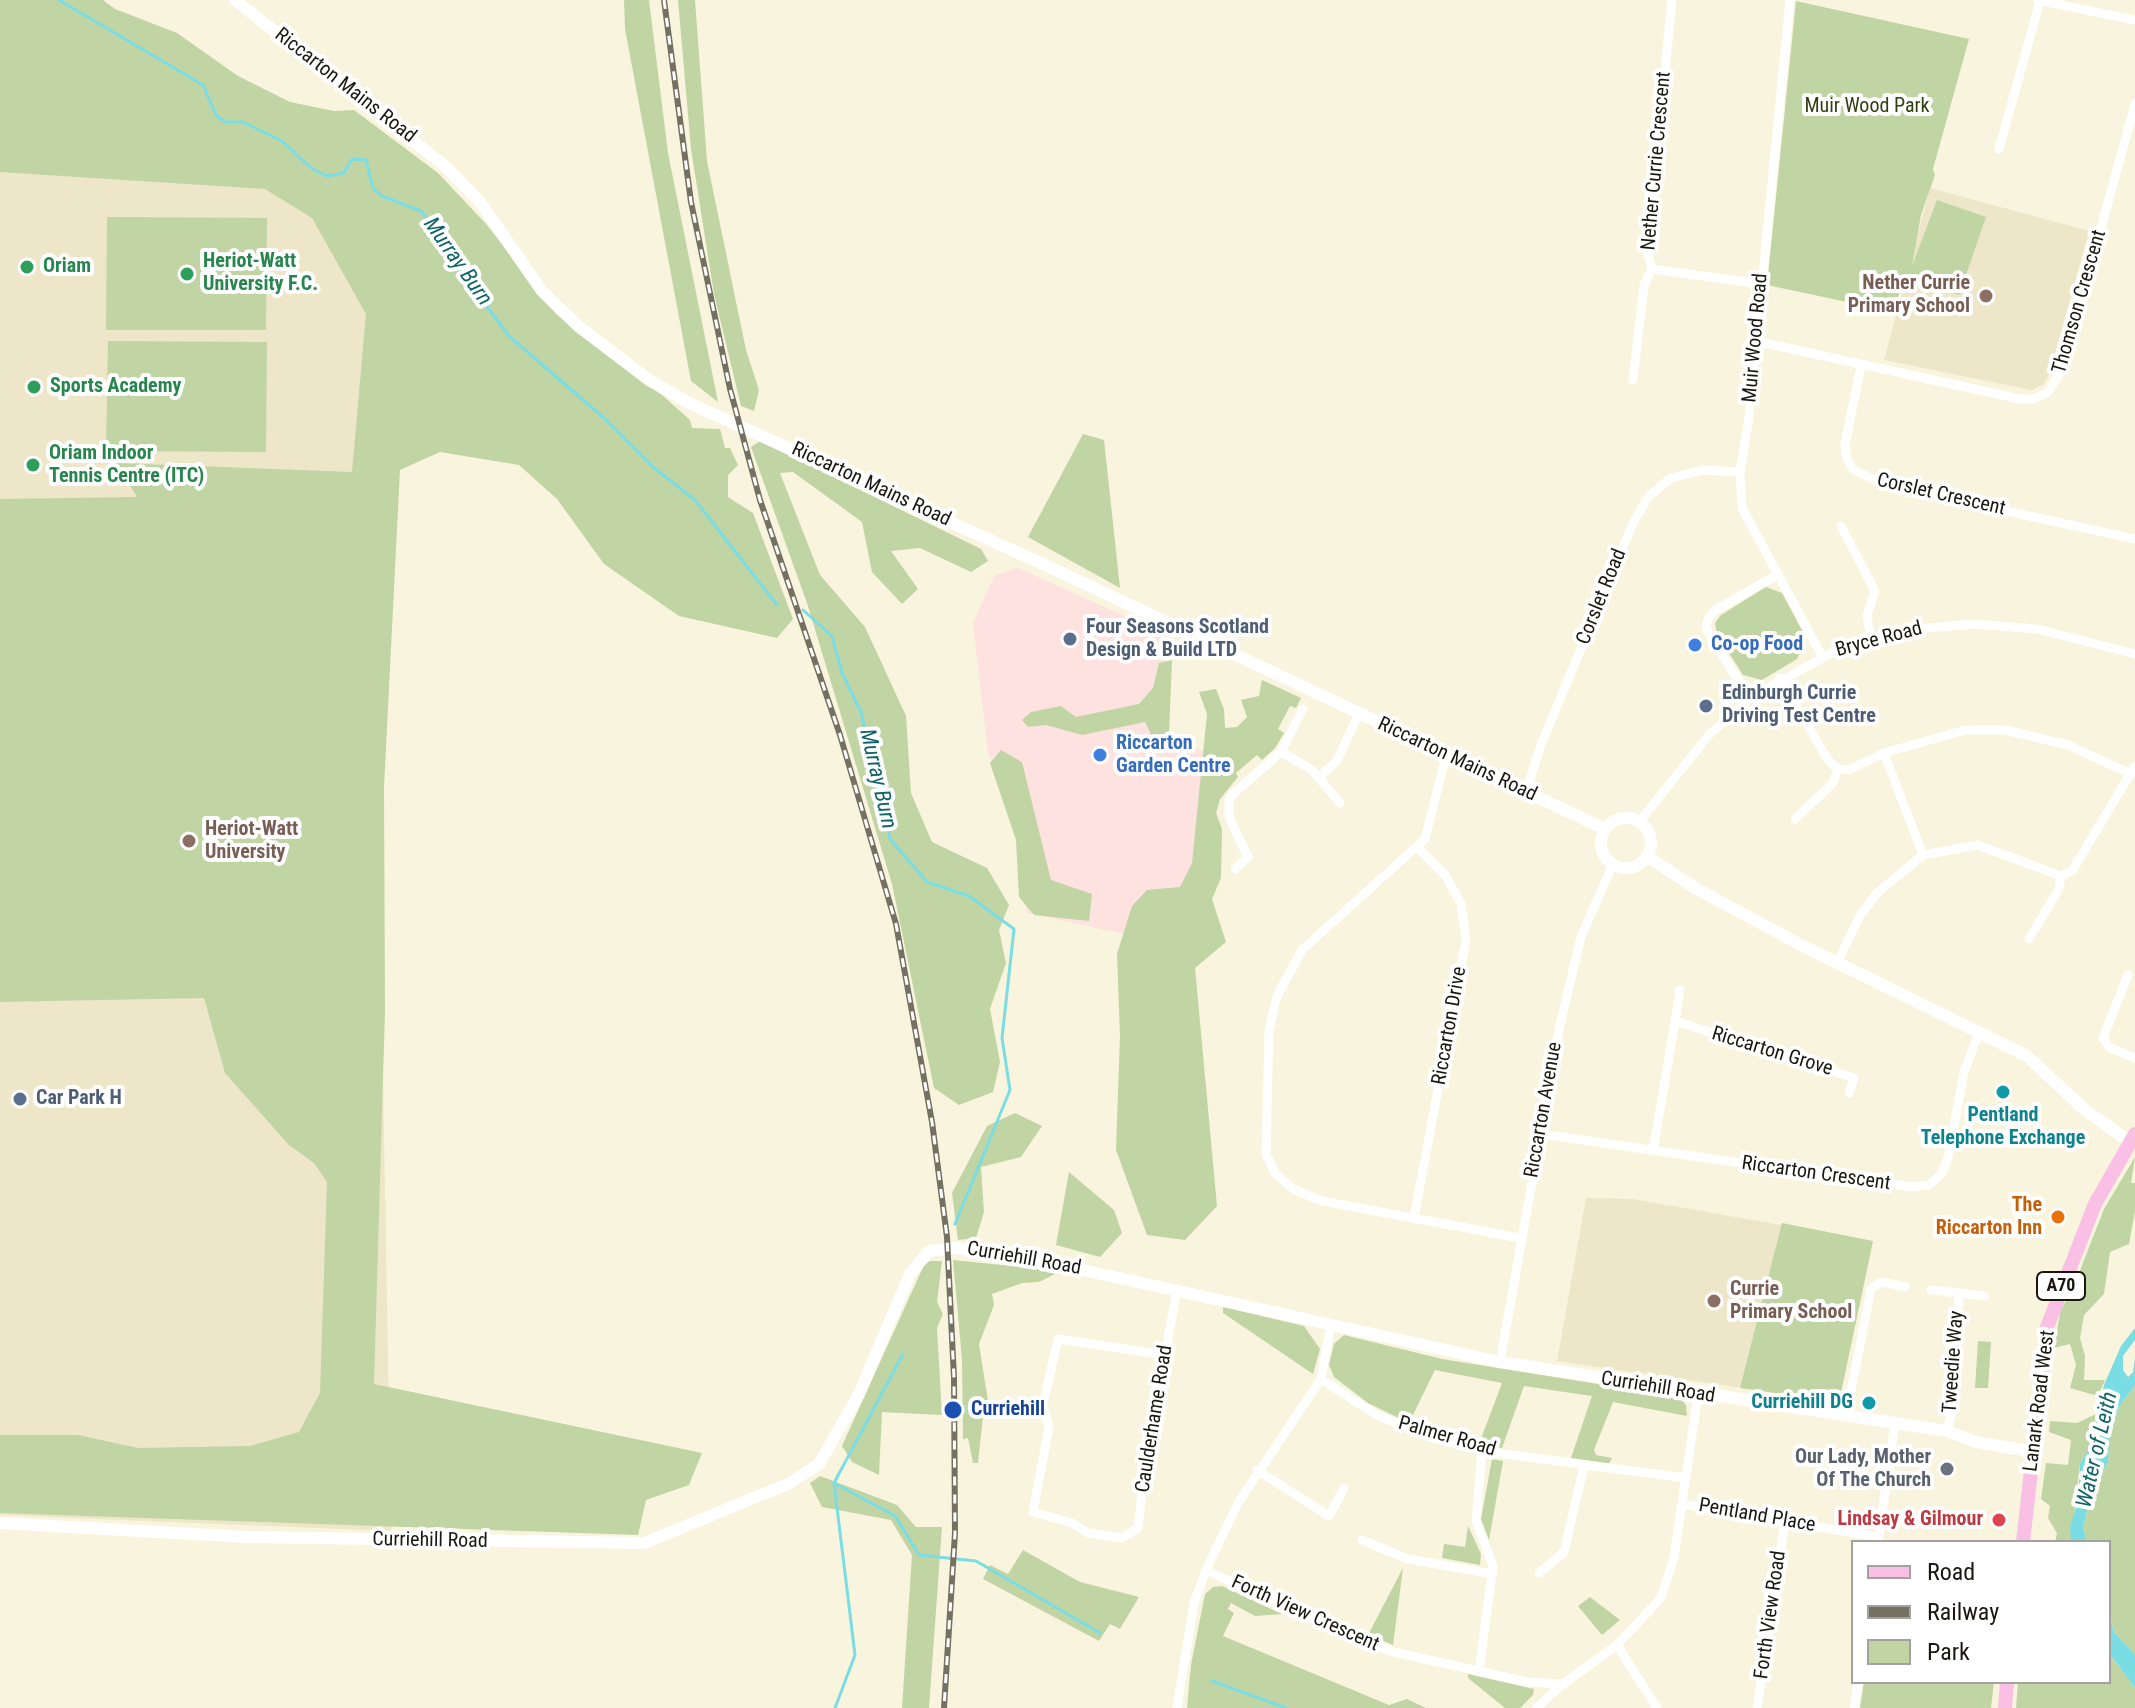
<!DOCTYPE html>
<style>
body{margin:0}
#map{position:relative;width:2135px;height:1708px;overflow:hidden;background:#f9f4dd;font-family:"Roboto Condensed",sans-serif}
canvas{display:block}
.legend{position:absolute;left:1851px;top:1540px;width:260px;height:144px;box-sizing:border-box;background:#fff;border:2px solid #a3a29f;margin:0;padding:10px 14px;list-style:none;font-size:24px;color:#19170f}
.legend li{display:flex;align-items:center;gap:16px;height:40px}
.legend b{width:40px;border:2px solid #a3a29f}
</style>
<div id="map">
<canvas width="2135" height="1708"></canvas>
<ul class="legend">
<li><b style="height:10px;background:#fabfe5"></b>Road</li>
<li><b style="height:10px;background:#747163"></b>Railway</li>
<li><b style="height:22px;background:#c1d4a4"></b>Park</li>
</ul>
</div>
<script>
const g = document.querySelector('canvas').getContext('2d');
g.lineJoin = 'round';
function fillPath(path, color) { g.fillStyle = color; g.fill(path, 'evenodd'); }
const toPath = rows => new Path2D(rows.map(r => 'M' + r).join(''));
function strokePath(path, color, width, dash) { g.strokeStyle = color; g.lineWidth = width; g.lineCap = dash ? 'butt' : 'round'; g.setLineDash(dash || []); g.stroke(path); }
function write(font, color, halo, rows, align = 'center') {
  g.font = font + ' "Roboto Condensed",sans-serif'; g.lineWidth = 8; g.setLineDash([]); g.textBaseline = 'middle'; g.strokeStyle = halo; g.fillStyle = color; for (const [text, x, y, turn = 0] of rows) {
    g.save(); g.translate(x, y); g.rotate((+turn || 0) * Math.PI / 180); g.textAlign = isNaN(turn) ? turn : align; if (halo) g.strokeText(text, 0, 0); g.fillText(text, 0, 0); g.restore();
  }
}
fillPath(toPath([
 [1018,568,1166,635,1163,732,1214,756,1219,851,1171,944,1027,913,1019,799,988,754,973,623,994,576]
]), '#fde2e0');
fillPath(toPath([
 [0,0,60,0,367,167,391,1531,0,1515],
 [1930,188,2089,231,2050,372,2044,384,2032,390,1884,360],
 [1586,1198,1633,1199,1873,1241,1839,1402,1557,1361]
]), '#eee6c9');
fillPath(toPath([
 [0,0,103,0,115,9,177,33,238,76,290,102,334,111,354,110,438,173,487,225,556,314,662,395,690,420,692,428,720,429,725,448,730,448,738,465,728,475,728,497,753,513,793,619,777,638,679,616,604,564,557,499,519,465,440,452,400,470,384,787,385,1011,374,1384,702,1453,689,1485,646,1500,638,1535,0,1513,0,1435,78,1435,138,1448,250,1446,299,1432,320,1393,327,1182,314,1163,289,1145,225,1073,204,998,0,1002,0,499,137,497,117,463,352,472,366,314,312,218,265,189,0,172],
 [624,0,649,0,668,153,718,402,691,381,625,29],
 [678,0,695,0,707,161,746,350,759,390,754,411,741,406,714,294,691,149],
 [1796,1,1969,39,1933,169,1935,175,1921,215,1912,266,1937,200,1986,217,1959,295,1910,278,1900,290,1894,312,1767,285],
 [107,217,267,218,266,330,106,330],
 [108,341,267,342,266,452,106,451],
 [1083,434,1104,440,1120,588,1028,537],
 [760,441,981,549,988,561,971,572,920,548,891,551,918,589,902,604,872,572,862,522,793,472,780,473,820,575,865,627,906,716,911,793,932,842,987,868,1009,905,999,930,1006,963,990,1009,1000,1062,993,1092,959,1105,934,1088,892,884,807,603,751,447],
 [1766,587,1782,593,1806,638,1797,659,1762,680,1743,675,1717,634,1715,623,1721,615],
 [1172,660,1169,733,1178,744,1158,748,1145,722,1082,735,1046,725,1028,727,1022,720,1031,712,1061,706,1076,717,1139,704,1153,688,1159,663],
 [1262,680,1301,698,1296,708,1290,706,1278,729,1284,733,1275,748,1262,760,1257,755,1236,773,1238,777,1220,799,1216,813,1222,829,1221,878,1212,899,1226,942,1195,968,1217,1206,1185,1240,1147,1235,1116,1150,1120,1036,1117,954,1132,906,1147,890,1180,887,1192,863,1207,714,1199,692,1216,689,1224,709,1225,728,1237,727,1247,717,1241,700,1259,696],
 [1001,750,1022,762,1051,880,1092,894,1089,921,1034,915,1019,897,1016,840,990,763],
 [1015,1113,1042,1126,1021,1157,981,1167,984,1212,976,1238,958,1240,952,1193,987,1126],
 [2135,1157,2131,1183,2135,1183,2135,1211,2129,1244,2110,1252,2104,1294,2084,1315,2080,1338,2085,1356,2084,1380,2105,1380,2098,1396,2070,1388,2076,1365,2070,1344,2054,1348,2061,1308,2070,1296,2104,1209],
 [1069,1172,1114,1210,1122,1233,1100,1257,1056,1245],
 [1782,1223,1873,1241,1839,1402,1740,1388],
 [953,1260,1061,1271,1039,1282,1022,1283,992,1294,994,1305,979,1344,988,1401,984,1407,978,1463,973,1463,968,1438,963,1439,962,1359],
 [930,1261,942,1261,937,1302,943,1314,937,1328,942,1415,882,1412,879,1475,852,1462,842,1446,924,1265],
 [1223,1307,1304,1326,1320,1349,1313,1374,1223,1313],
 [1344,1335,1442,1359,1679,1397,1686,1405,1687,1416,1613,1402,1594,1450,1596,1455,1612,1458,1609,1464,1571,1458,1592,1396,1524,1386,1502,1448,1479,1444,1502,1383,1435,1370,1409,1423,1368,1403,1334,1377,1329,1365,1334,1344],
 [1978,1341,1991,1342,1988,1388,1975,1388],
 [2135,1385,2135,1654,2114,1632,2109,1614,2109,1542,2087,1542,2083,1527,2093,1488,2108,1462,2109,1438,2119,1407],
 [2096,1414,2090,1446,2080,1464,2071,1542,2055,1542,2057,1533,2048,1518,2050,1506,2041,1499,2046,1463,2068,1465,2071,1440,2049,1432,2050,1421,2077,1423],
 [1492,1459,1503,1461,1489,1540,1481,1519],
 [820,1476,897,1505,916,1527,942,1527,929,1708,902,1708,912,1555,891,1520,822,1507,810,1483],
 [1468,1526,1481,1554,1480,1565,1442,1558,1444,1544,1465,1547],
 [1023,1550,1080,1582,1139,1597,1120,1629,1110,1624,1099,1641,983,1579,990,1565,1008,1574],
 [1403,1568,1393,1645,1368,1635],
 [1222,1586,1282,1614,1255,1616,1231,1603,1228,1609,1234,1613,1223,1636,1389,1705,1407,1699,1426,1708,1187,1708,1191,1665,1205,1594,1213,1587],
 [1590,1597,1620,1620,1602,1635,1578,1606],
 [2109,1653,2135,1688,2135,1708,2016,1708,2018,1682,2109,1682],
 [1468,1674,1534,1689,1533,1695,1520,1708,1505,1708,1468,1678],
 [1864,1682,1994,1682,1991,1708,1860,1708]
]), '#c1d4a4');
fillPath(toPath([
 [2135,1328,2135,1340,2123,1356,2123,1370,2128,1377,2133,1372,2135,1358,2135,1385,2119,1407,2109,1438,2108,1462,2093,1488,2083,1527,2087,1542,2071,1542,2070,1527,2078,1500,2080,1464,2090,1446,2104,1385,2121,1346],
 [2109,1614,2114,1632,2135,1654,2135,1688,2109,1653]
]), '#7bdde4');
strokePath(toPath([
 [59,0,203,85,216,115,225,122,243,122,282,141,311,168,327,176,344,173,352,159,366,160,373,188,382,196,421,211,439,233,453,261,509,336,604,418,653,467,695,500,777,605],
 [803,610,832,636,842,673,861,712,890,839,927,882,969,896,1014,929,1002,1038,1010,1090,955,1224],
 [834,1483,895,1516,919,1555,976,1561,1100,1633],
 [1212,1681,1286,1708],
 [835,1708,855,1655,834,1483,903,1354]
]), '#7bdde4', 3);
strokePath(toPath([
 [1790,0,1749,417,1740,472,1742,508,1822,656],
 [2037,0,2135,20],
 [1999,149,2040,1],
 [1652,269,1760,284],
 [1755,341,2020,399,2034,399,2048,392,2062,370,2135,104],
 [1861,366,1845,444,1847,460,1854,470,1883,484,2135,539],
 [1633,380,1644,285,1652,269,1647,250,1672,0],
 [1841,526,1875,591,1867,616,1871,638],
 [1780,678,1828,760,1838,769],
 [1750,698,1711,638,1706,627,1708,619,1714,611,1777,575],
 [1281,752,1303,709],
 [1884,753,1923,855],
 [1446,756,1425,839,1302,950,1277,996,1269,1030,1266,1154,1275,1173,1293,1189,1322,1201,1520,1238],
 [1319,777,1337,761,1359,713],
 [1526,792,1541,745,1633,523,1649,496,1671,478,1703,470,1740,472],
 [1795,819,1833,783,1838,769,1849,770,1884,753,1965,730,2005,730,2068,745,2131,774],
 [1639,822,1709,735,1750,698,1844,646,1904,630,1973,624,2037,629,2135,654],
 [1235,869,1248,857,1229,817,1229,800,1233,794,1281,752,1312,770,1340,803],
 [2029,939,2059,889,2061,876,2072,871,2135,766],
 [1837,963,1861,914,1877,893,1923,855,1978,845,2061,876],
 [2128,975,2103,1038,2109,1047,2135,1058],
 [1675,1021,1680,990],
 [1541,1134,1830,1176,1913,1187,1929,1185,1942,1173,1948,1158,1964,1072,1979,1032],
 [1653,1151,1675,1021,1854,1078,1849,1093],
 [1414,1218,1466,939,1461,904,1446,876,1418,848],
 [1931,1290,1984,1296],
 [1165,1355,1058,1339,1043,1405,1049,1427,1033,1512,1072,1523,1088,1533,1122,1538,1138,1528,1150,1422,1165,1355,1177,1290],
 [1500,1362,1560,1025,1581,937,1612,866],
 [1321,1379,1375,1414,1424,1435,1482,1451,1685,1478],
 [1846,1416,1871,1289,1881,1282,1905,1287],
 [1947,1431,1951,1415,1959,1294],
 [1257,1470,1329,1516,1344,1488],
 [1682,1504,1879,1537],
 [1362,1540,1408,1559,1493,1574],
 [1878,1542,1895,1423],
 [1206,1570,1346,1635,1394,1652,1527,1682,1563,1684,1617,1645,1661,1598,1674,1557,1698,1395],
 [1539,1573,1564,1552,1584,1466],
 [1617,1645,1657,1708],
 [1479,1671,1493,1566,1476,1521,1482,1451],
 [1177,1708,1194,1603,1206,1570,1238,1503,1321,1379,1331,1324],
 [1536,1708,1563,1684],
 [1757,1708,1785,1521],
 [1854,1708,1858,1682]
]), '#fff', 9);
strokePath(toPath([
 [235,0,445,166,480,202,542,291,578,326,649,380,689,403,1058,571,1605,829],
 '1601 843a25 25 0 1 1 50 0a25 25 0 1 1-50 0Z',
 [1648,857,1697,889,1801,945,2027,1056,2085,1110,2130,1142],
 [0,1523,246,1537,644,1543,788,1484,819,1464,859,1394,910,1274,929,1251,955,1248,1056,1264,1500,1362,1947,1431,1976,1442,2035,1452]
]), '#fff', 12);
strokePath(toPath([
 [2023,1542,2047,1327,2095,1204,2135,1134],
 [2005,1708,2007,1682]
]), '#fabfe5', 14);
const rail = toPath([
 [664,0,691,202,730,389,760,500,840,735,896,924,932,1122,947,1237,954,1378,955,1533,944,1708]
]);
strokePath(rail, '#747163', 6);
strokePath(rail, '#fff', 3, [9]);
for (const [x, y, r, color] of [
 [27,267,8,"#2e9e5b"],
 [187,274,8,"#2e9e5b"],
 [1986,296,8,"#8d6e63"],
 [34,387,8,"#2e9e5b"],
 [33,465,8,"#2e9e5b"],
 [1070,639,8,"#5c6f8a"],
 [1695,645,8,"#3f7fe0"],
 [1706,706,8,"#5c6f8a"],
 [1100,755,8,"#3f7fe0"],
 [189,841,8,"#8d6e63"],
 [2003,1092,8,"#0f9aa8"],
 [20,1099,8,"#5c6f8a"],
 [2058,1217,8,"#e8710a"],
 [1714,1301,8,"#8d6e63"],
 [1869,1403,8,"#0f9aa8"],
 [953,1410,10,"#1a4fb4"],
 [1947,1469,8,"#6b7280"],
 [1999,1520,8,"#e0444e"]
]) { const dot = new Path2D(); dot.arc(x, y, r, 0, 2 * Math.PI); g.fillStyle = color; g.fill(dot); strokePath(dot, '#fff', 3); }
for (const [x, y, w] of [
 [2061,1286,48]
]) { const box = new Path2D(); box.roundRect(x - w / 2, y - 14, w, 28, 6); g.fillStyle = '#fff'; g.fill(box); strokePath(box, '#19170f', 2); }
write('bold 18px', '#19170f', null, [
 ["A70",2061,1286]
]);
write('20px', '#19170f', '#fff', [
 ["Riccarton Mains Road",345,86,38],
 ["Nether Currie Crescent",1657,161,-85],
 ["Thomson Crescent",2080,302,-74],
 ["Muir Wood Road",1756,338,-85],
 ["Riccarton Mains Road",871,485,25],
 ["Corslet Crescent",1941,495,13],
 ["Corslet Road",1602,597,-68],
 ["Bryce Road",1879,640,-15],
 ["Riccarton Mains Road",1457,760,25],
 ["Riccarton Drive",1450,1026,-80],
 ["Riccarton Grove",1772,1052,17],
 ["Riccarton Avenue",1544,1110,-80],
 ["Riccarton Crescent",1816,1174,8],
 ["Curriehill Road",1024,1259,10],
 ["Tweedie Way",1954,1362,-86],
 ["Curriehill Road",1658,1388,9],
 ["Lanark Road West",2040,1401,-83],
 ["Caulderhame Road",1155,1419,-81],
 ["Palmer Road",1447,1437,16],
 ["Pentland Place",1757,1516,10],
 ["Curriehill Road",430,1541,1],
 ["Forth View Crescent",1305,1614,24],
 ["Forth View Road",1771,1615,-82]
]);
write('20px', '#303f0e', '#fff', [
 ["Muir Wood Park",1867,107]
]);
write('bold 20px', '#27864d', '#fff', [
 ["Heriot-Watt",203,262],
 ["University F.C.",203,285],
 ["Oriam",43,267],
 ["Sports Academy",50,387],
 ["Oriam Indoor",49,454],
 ["Tennis Centre (ITC)",49,477]
], 'left');
write('bold 20px', '#785e54', '#fff', [
 ["Nether Currie",1970,284,"right"],
 ["Primary School",1970,307,"right"],
 ["Heriot-Watt",205,830],
 ["University",205,853],
 ["Currie",1730,1290],
 ["Primary School",1730,1313]
], 'left');
write('bold 20px', '#4e5e75', '#fff', [
 ["Four Seasons Scotland",1086,628],
 ["Design & Build LTD",1086,651],
 ["Edinburgh Currie",1722,694],
 ["Driving Test Centre",1722,717],
 ["Car Park H",36,1099]
], 'left');
write('bold 20px', '#366cbe', '#fff', [
 ["Co-op Food",1711,645],
 ["Riccarton",1116,744],
 ["Garden Centre",1116,767]
], 'left');
write('bold 20px', '#0d838f', '#fff', [
 ["Pentland",2003,1116],
 ["Telephone Exchange",2003,1139],
 ["Curriehill DG",1853,1403,"right"]
]);
write('bold 20px', '#c56008', '#fff', [
 ["The",2042,1206],
 ["Riccarton Inn",2042,1229]
], 'right');
write('bold 20px', '#164399', '#fff', [
 ["Curriehill",971,1410]
], 'left');
write('bold 20px', '#5b616d', '#fff', [
 ["Our Lady, Mother",1931,1458],
 ["Of The Church",1931,1481]
], 'right');
write('bold 20px', '#be3a42', '#fff', [
 ["Lindsay & Gilmour",1983,1520]
], 'right');
write('italic 22px', '#106469', '#fff', [
 ["Murray Burn",457,262,55],
 ["Murray Burn",877,779,77],
 ["Water of Leith",2098,1450,-77]
]);
</script>
